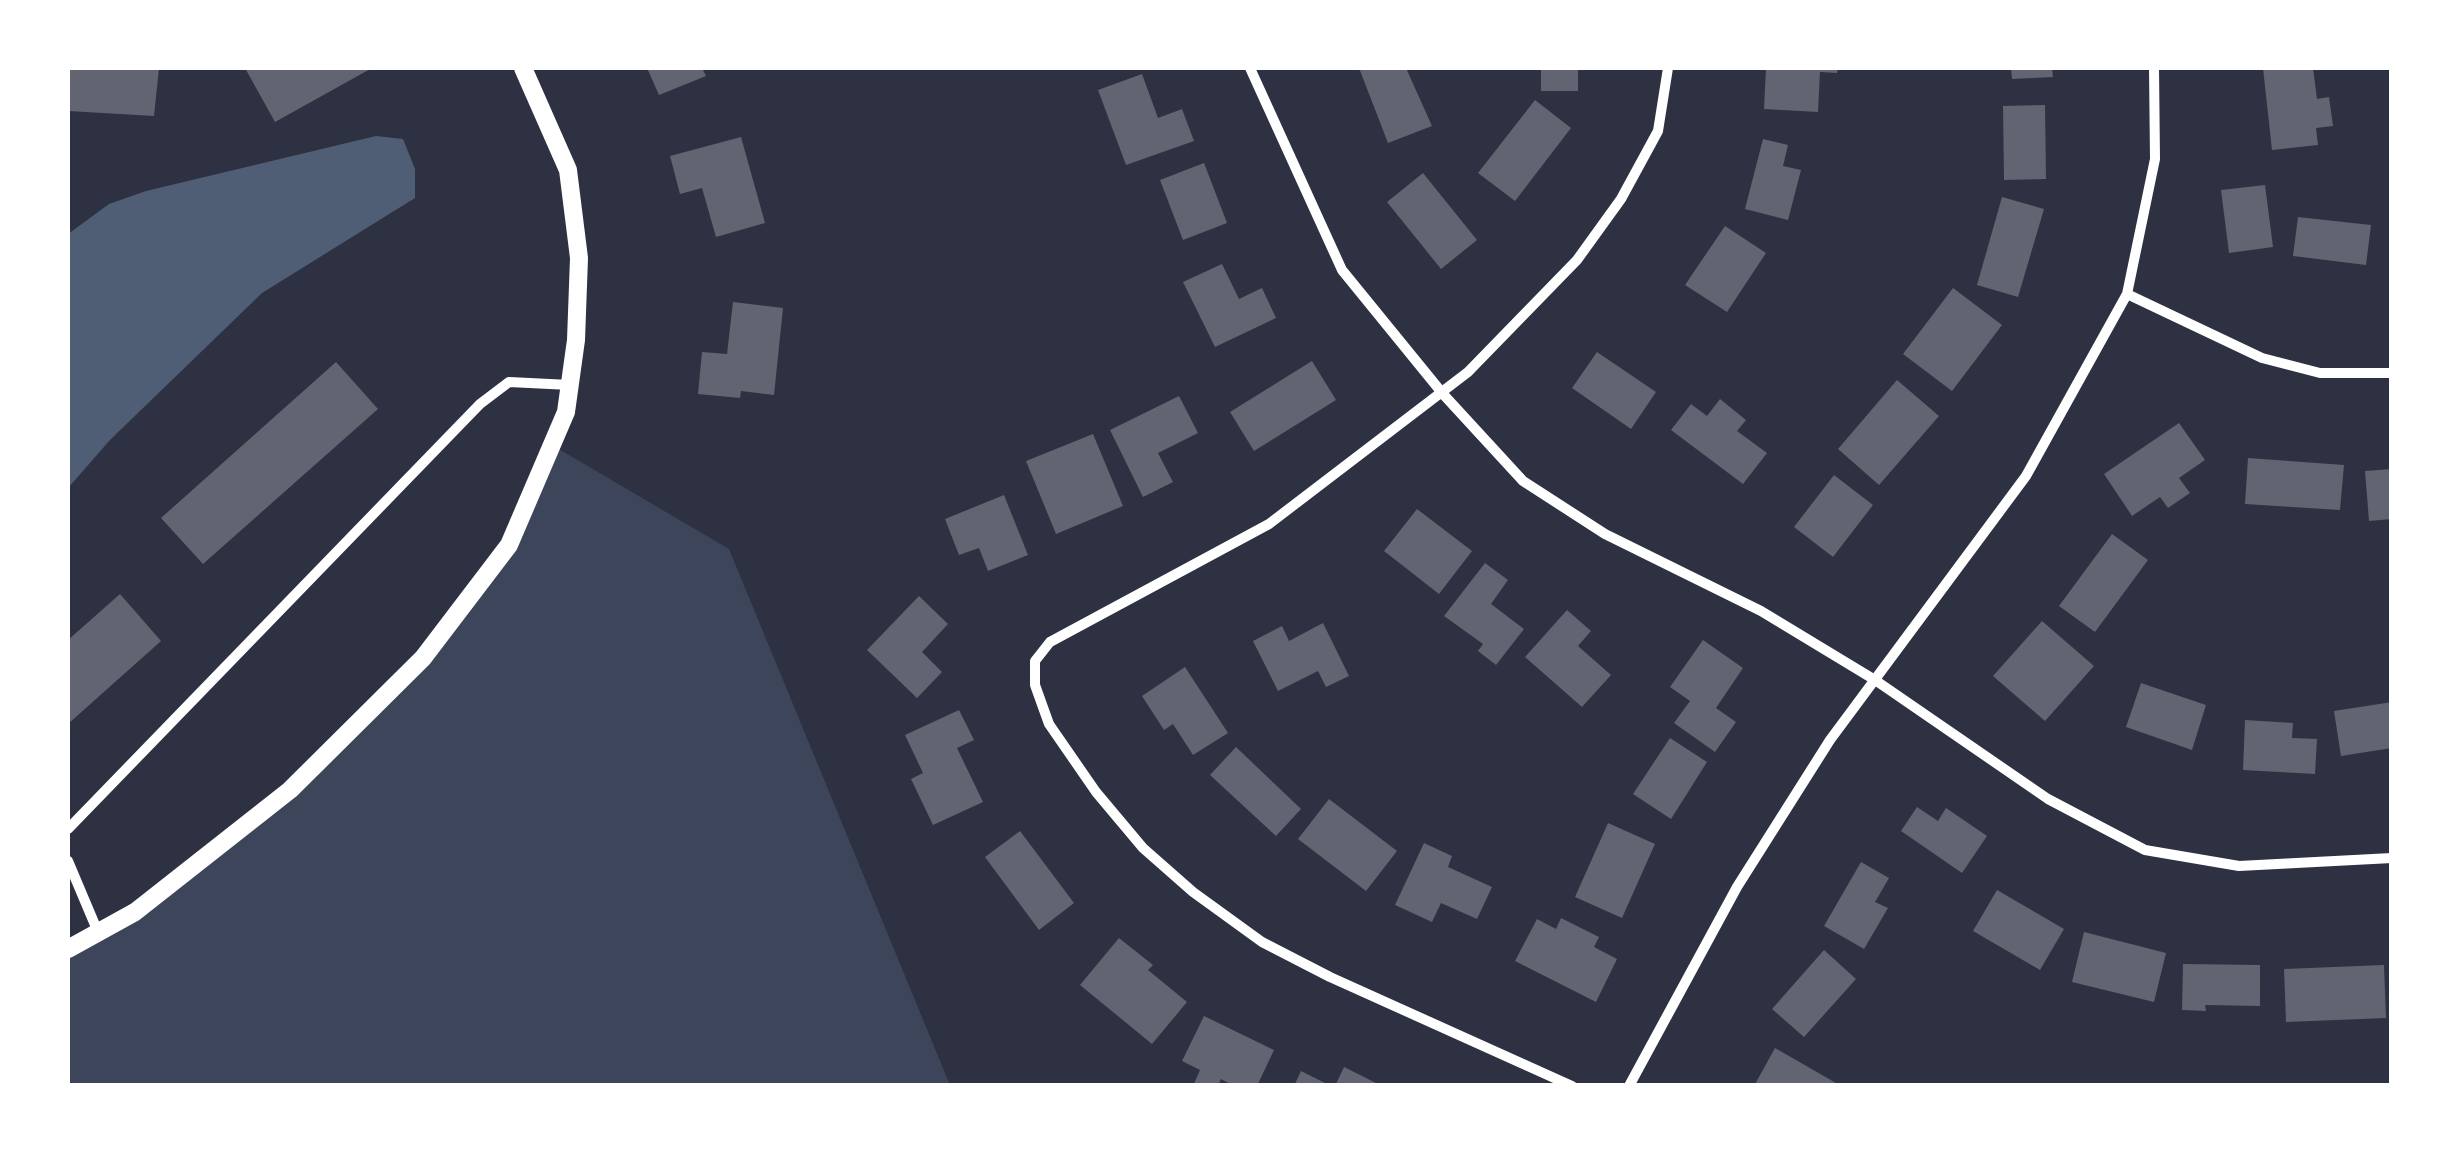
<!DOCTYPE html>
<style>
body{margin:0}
#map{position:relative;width:2459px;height:1153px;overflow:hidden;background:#2d3142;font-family:"Golos Text",sans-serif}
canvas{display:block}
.frame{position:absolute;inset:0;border:70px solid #fff;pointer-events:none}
</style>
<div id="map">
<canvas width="2459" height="1153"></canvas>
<div class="frame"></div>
</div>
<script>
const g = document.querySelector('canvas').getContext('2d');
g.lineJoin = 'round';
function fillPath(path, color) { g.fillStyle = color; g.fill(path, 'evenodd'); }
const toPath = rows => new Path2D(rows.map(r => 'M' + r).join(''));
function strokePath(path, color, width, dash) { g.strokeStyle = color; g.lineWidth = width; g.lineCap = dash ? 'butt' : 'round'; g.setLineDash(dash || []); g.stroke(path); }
fillPath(toPath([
 [552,445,729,549,950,1085,68,1086,68,948,98,932,290,790,423,658,509,545]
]), '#3c4559');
fillPath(toPath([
 [376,136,403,139,415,169,415,198,262,293,110,440,68,488,68,234,109,204,146,191]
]), '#4f5d75');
fillPath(toPath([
 [68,68,159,68,154,116,68,111],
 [245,68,372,68,275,122],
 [647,68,702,68,706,76,659,95],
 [1359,68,1406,68,1432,126,1388,143],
 [1541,68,1578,68,1578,91,1541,91],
 [1766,68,1838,68,1837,73,1820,72,1818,112,1764,109],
 [2011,68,2052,68,2053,77,2012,79],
 [2263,68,2313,68,2317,99,2329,97,2333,126,2316,128,2318,145,2272,150],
 [1142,74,1158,118,1182,109,1194,141,1126,165,1098,90],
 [1535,100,1571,128,1515,201,1478,173],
 [2045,105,2046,179,2004,180,2003,106],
 [741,137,765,223,716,237,702,188,680,194,670,156],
 [1763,139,1788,145,1783,166,1801,170,1788,220,1745,209],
 [1204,163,1227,223,1183,240,1160,180],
 [1423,173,1477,240,1441,269,1387,202],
 [2265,185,2273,247,2229,253,2221,190],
 [2002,197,2044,209,2018,297,1977,285],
 [2298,217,2371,225,2366,265,2293,256],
 [1725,226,1766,253,1727,312,1685,285],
 [1222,264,1239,299,1262,288,1276,318,1215,347,1183,282],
 [1953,288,2002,325,1952,391,1903,354],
 [733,302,783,308,774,395,741,391,740,398,698,394,702,352,727,354],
 [1597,352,1656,392,1631,429,1572,388],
 [1312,361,1336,400,1254,451,1230,412],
 [336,362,378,409,203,564,161,518],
 [1897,380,1939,416,1879,485,1838,449],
 [1179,396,1198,433,1158,453,1173,482,1143,497,1110,430],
 [1720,399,1746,420,1737,431,1767,453,1743,484,1671,430,1691,404,1707,416],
 [2179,423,2205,460,2179,478,2190,493,2168,508,2160,497,2132,516,2104,474],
 [1093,434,1123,506,1056,534,1026,461],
 [2248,458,2344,465,2340,510,2245,504],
 [2392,469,2392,519,2369,521,2365,471],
 [1834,475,1873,505,1833,557,1794,527],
 [1004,495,1028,555,988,571,979,548,959,555,945,519],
 [1417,509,1472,551,1439,594,1384,551],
 [2112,534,2148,560,2095,632,2059,606],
 [1485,563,1508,580,1491,604,1524,629,1496,665,1478,651,1483,644,1444,616],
 [120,594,161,641,68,724,68,640],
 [919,596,948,624,922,652,942,672,917,698,867,650],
 [1567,610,1591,631,1578,646,1611,675,1582,707,1525,657],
 [2042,621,2094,666,2045,721,1993,676],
 [1323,623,1349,676,1326,687,1318,671,1278,691,1253,641,1282,626,1289,641],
 [1703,640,1743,668,1716,708,1736,722,1715,752,1674,723,1690,701,1670,687],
 [1185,667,1228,733,1193,755,1173,724,1164,730,1142,696],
 [2141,683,2206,705,2192,750,2126,727],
 [2392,702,2392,748,2341,756,2334,711],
 [959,710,974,740,957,748,983,802,933,825,911,779,923,773,905,735],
 [2245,720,2293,723,2292,738,2317,739,2315,774,2243,770],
 [1670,738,1707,762,1671,819,1633,794],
 [1236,747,1301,809,1276,836,1210,775],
 [1329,799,1397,851,1366,891,1298,839],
 [1917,807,1938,821,1946,808,1987,836,1962,873,1901,831],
 [1608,823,1655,844,1622,918,1575,897],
 [1020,831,1074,903,1039,930,985,857],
 [1424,843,1452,856,1448,867,1492,887,1477,919,1441,903,1432,922,1395,905],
 [1861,862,1889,878,1875,902,1888,908,1864,949,1824,926],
 [1997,890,2064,929,2040,970,1973,931],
 [1561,918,1599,937,1594,947,1617,959,1596,1002,1515,961,1537,919,1556,929],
 [2084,932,2166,953,2154,1002,2072,982],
 [1119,938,1153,965,1148,970,1187,1002,1152,1044,1080,985],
 [1824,950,1856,979,1804,1037,1772,1009],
 [2183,964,2260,965,2260,1006,2205,1005,2206,1011,2182,1010],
 [2384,965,2386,1018,2286,1022,2284,969],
 [1204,1016,1274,1050,1257,1086,1234,1086,1221,1079,1218,1086,1193,1086,1200,1070,1182,1061],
 [1775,1048,1836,1083,1834,1086,1754,1086],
 [1344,1067,1382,1086,1335,1086],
 [1301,1071,1331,1086,1294,1086]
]), '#626471');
strokePath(toPath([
 [1250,68,1342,270,1443,394,1523,481,1605,534,1761,611,1875,680,2048,799,2145,850,2239,866,2392,858],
 [2127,294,2262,358,2320,373,2392,373],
 [68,829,480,404,509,382,570,385],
 [68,861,98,932],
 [1572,1086,1330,977,1262,942,1193,892,1143,848,1096,792,1049,724,1035,685,1035,661,1050,642,1269,524,1468,372,1577,260,1621,199,1658,131,1668,68],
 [1629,1086,1737,887,1830,740,2026,476,2127,294,2155,159,2154,68]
]), '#fff', 10);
strokePath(toPath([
 [68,949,135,912,290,790,423,658,509,545,566,412,576,340,579,258,568,170,523,68]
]), '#fff', 18);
</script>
